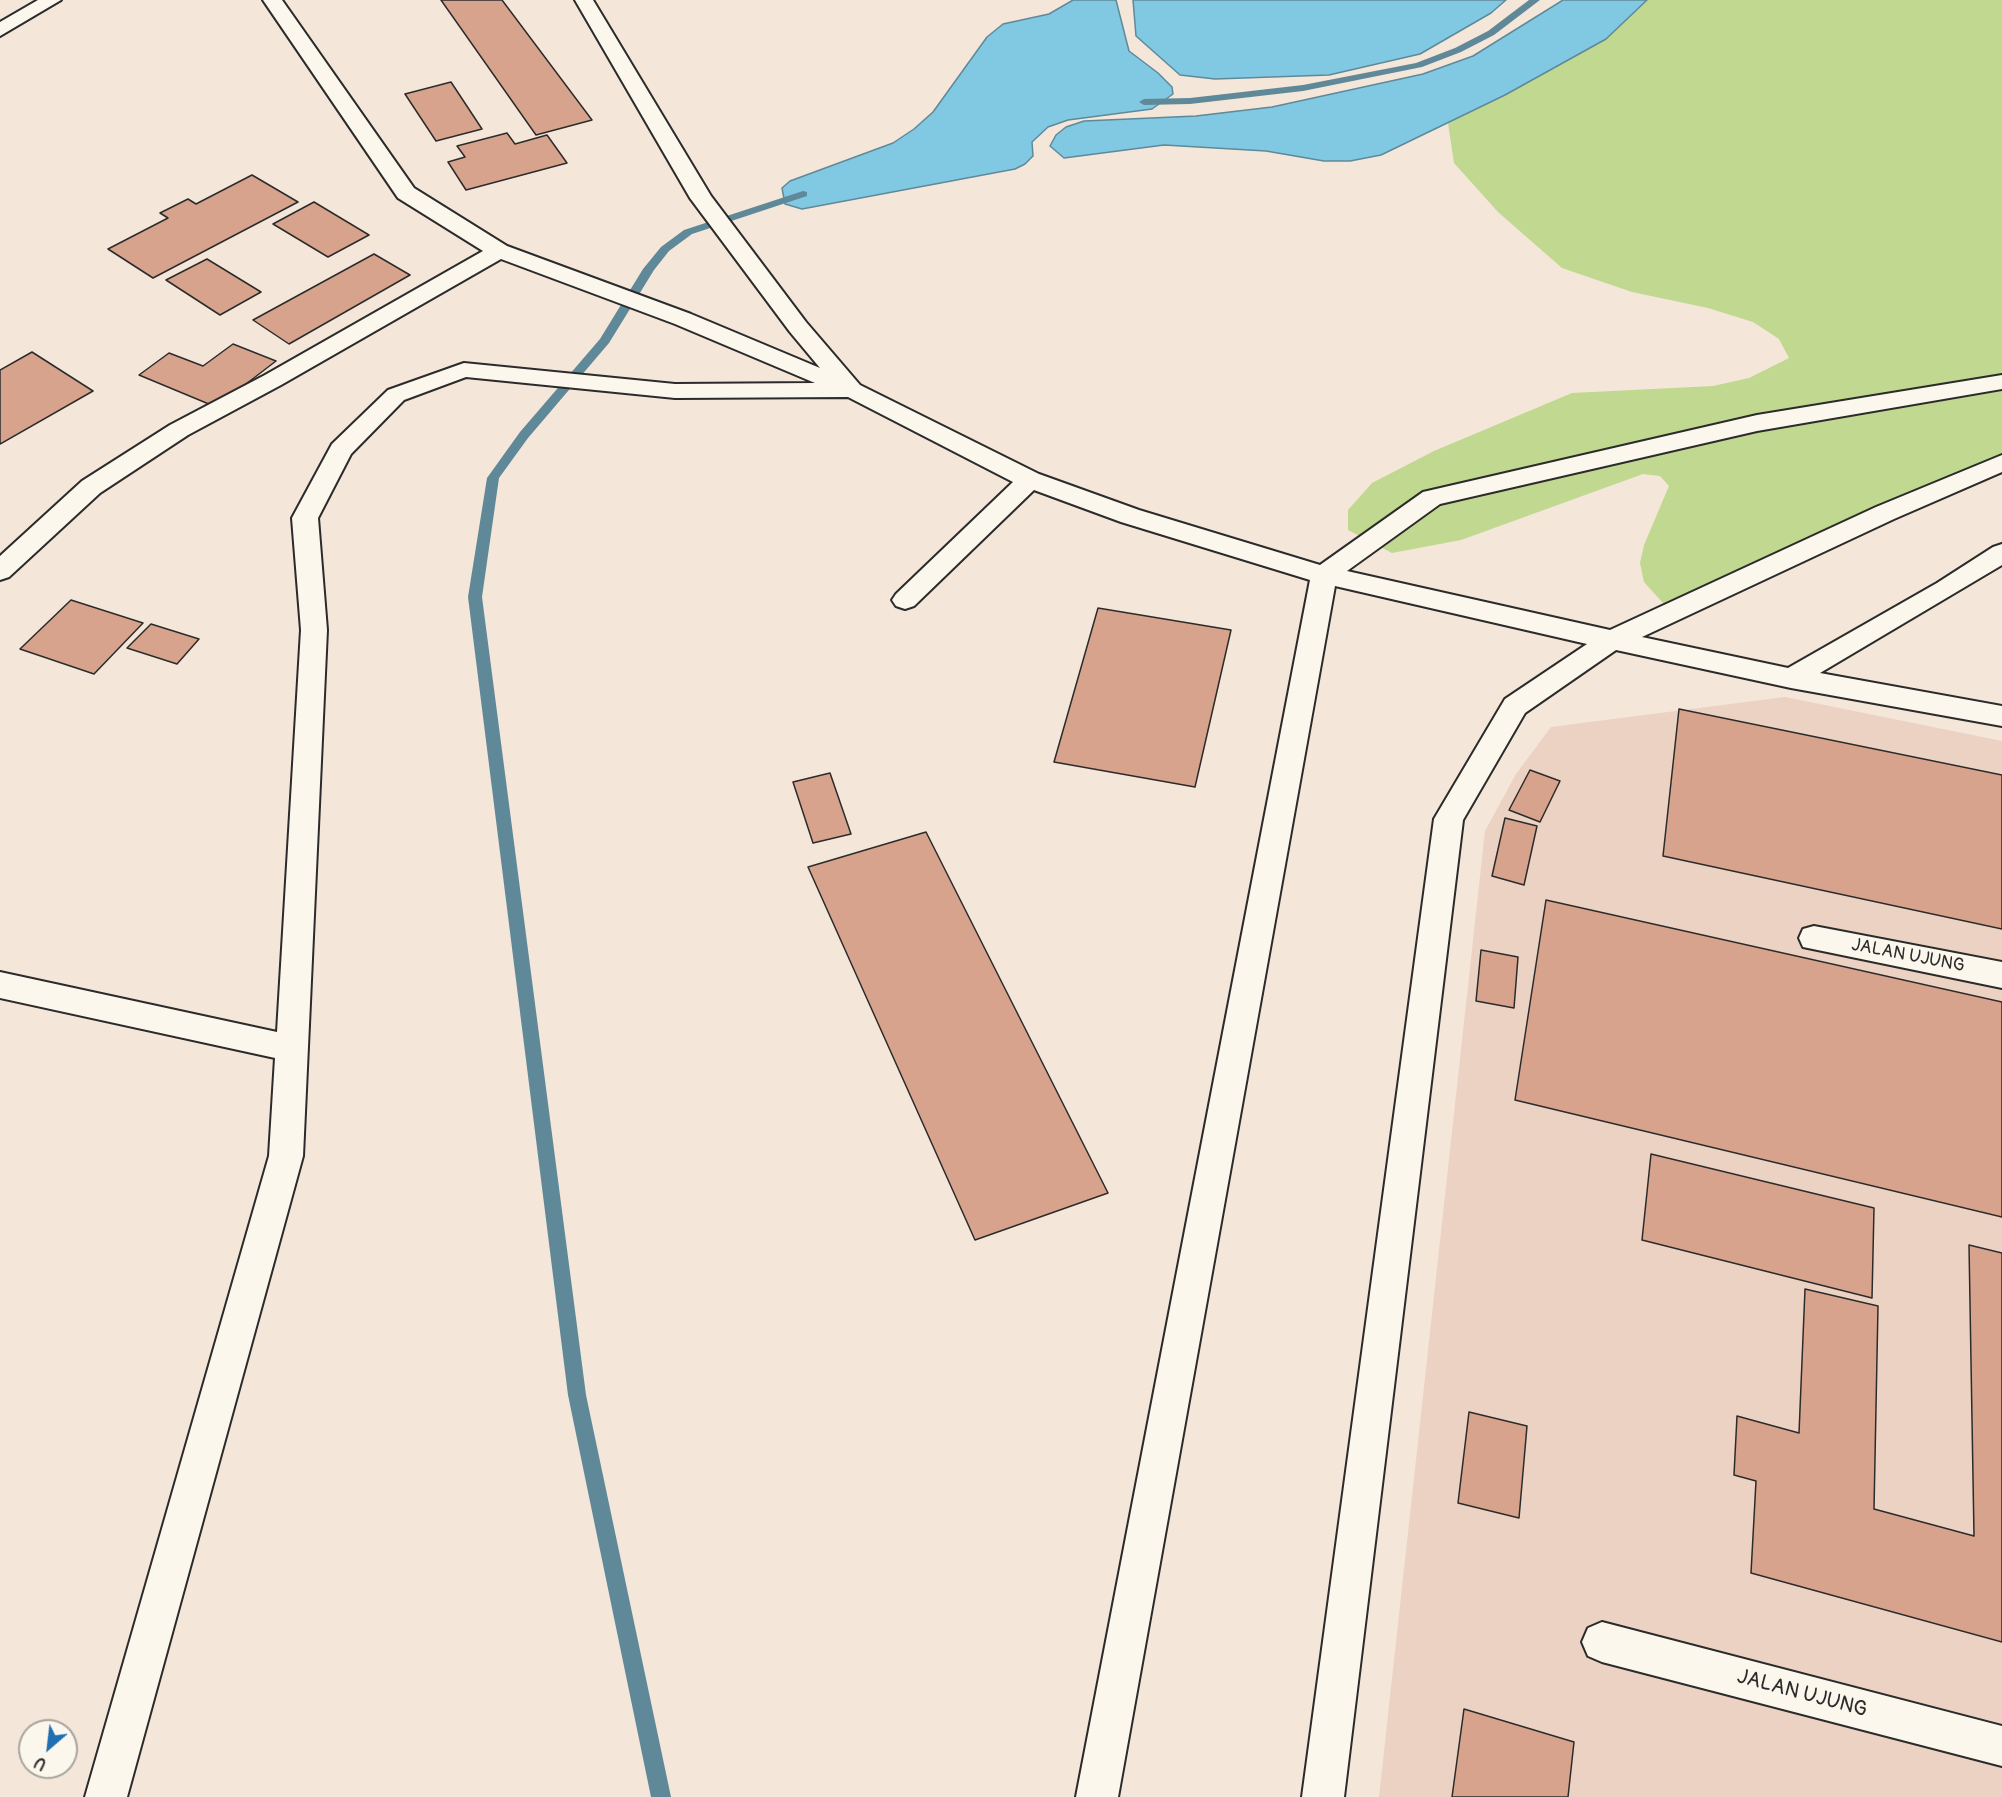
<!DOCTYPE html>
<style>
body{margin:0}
#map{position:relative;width:2002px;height:1797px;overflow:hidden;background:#f4e6d9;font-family:Pangolin,sans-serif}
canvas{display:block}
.north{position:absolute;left:18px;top:1719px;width:60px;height:60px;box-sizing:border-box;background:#fbf7ec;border:2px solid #a8a59f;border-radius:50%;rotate:208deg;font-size:16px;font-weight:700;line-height:24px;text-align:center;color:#2b2b2b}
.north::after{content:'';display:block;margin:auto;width:21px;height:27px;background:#1f6fb2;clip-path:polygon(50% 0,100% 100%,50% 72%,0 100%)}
</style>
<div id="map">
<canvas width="2002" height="1797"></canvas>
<div class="north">U</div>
</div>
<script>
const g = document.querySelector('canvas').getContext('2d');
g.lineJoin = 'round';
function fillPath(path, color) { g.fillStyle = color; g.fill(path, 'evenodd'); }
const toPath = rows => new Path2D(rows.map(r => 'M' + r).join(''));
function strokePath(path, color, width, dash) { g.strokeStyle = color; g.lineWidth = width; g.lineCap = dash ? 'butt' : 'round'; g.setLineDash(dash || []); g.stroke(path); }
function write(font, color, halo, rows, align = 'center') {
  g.font = font + ' Pangolin,sans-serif'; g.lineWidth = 4.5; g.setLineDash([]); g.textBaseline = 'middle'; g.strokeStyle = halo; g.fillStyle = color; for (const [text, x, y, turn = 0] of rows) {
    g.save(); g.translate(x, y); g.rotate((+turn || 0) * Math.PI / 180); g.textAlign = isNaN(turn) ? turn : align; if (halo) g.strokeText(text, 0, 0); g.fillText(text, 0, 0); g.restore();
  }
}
fillPath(toPath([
 [1785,697,2002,741,2002,1797,1379,1797,1485,831,1516,774,1551,727]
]), '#ecd2c2');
fillPath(toPath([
 [1647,0,2002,0,2002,463,1672,613,1644,582,1640,563,1644,545,1669,486,1660,476,1643,474,1461,540,1392,553,1348,530,1348,510,1372,483,1434,451,1572,393,1713,386,1749,378,1789,358,1779,339,1753,322,1708,308,1632,292,1562,268,1498,212,1454,163,1448,123,1505,95,1606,39]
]), '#c0d88f');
const water = toPath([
 [1073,0,1116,0,1129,51,1158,73,1172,87,1173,94,1152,109,1068,120,1048,127,1032,142,1033,156,1025,164,1015,169,802,209,785,204,782,188,790,181,893,143,914,129,933,112,987,37,1003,24,1049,14,1073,0],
 [1133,0,1506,0,1491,13,1420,54,1329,75,1215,79,1180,75,1136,36,1133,0],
 [1563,0,1647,0,1606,39,1505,95,1381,155,1350,161,1324,161,1266,151,1164,145,1064,158,1050,146,1056,135,1066,127,1084,121,1196,116,1272,107,1423,74,1473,56,1563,0]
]);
fillPath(water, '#81c8e2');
strokePath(water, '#5f8999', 1.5);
fillPath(toPath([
 [1529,0,1540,0,1494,35,1461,52,1422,67,1303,91,1190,104,1144,105,1139,102,1144,99,1190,98,1303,85,1416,63,1455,48,1488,31,1529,0],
 [803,191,807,192,807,196,692,234,669,251,654,270,609,343,528,438,499,478,482,597,586,1395,671,1797,651,1797,568,1395,468,597,487,478,520,432,600,339,643,269,661,247,684,230,803,191]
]), '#5f8999');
const building = toPath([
 [441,0,502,0,592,120,536,135,441,0],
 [451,82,482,129,436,141,405,94,451,82],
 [507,133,515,144,547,135,567,163,466,190,448,162,465,157,457,146,507,133],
 [252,175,298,202,153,278,108,249,168,218,160,213,188,199,196,204,252,175],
 [314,202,369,235,328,257,273,224,314,202],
 [374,254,410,275,289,344,253,320,374,254],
 [207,259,261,292,220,315,166,280,207,259],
 [233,344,276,361,216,407,139,375,169,353,203,366,233,344],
 [32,352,93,391,0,444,0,370,32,352],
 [71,600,143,623,94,674,20,649,71,600],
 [1098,608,1231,630,1195,787,1054,762,1098,608],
 [151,624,199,639,177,664,127,648,151,624],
 [1679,709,2002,775,2002,929,1663,856,1679,709],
 [1530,770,1560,781,1540,822,1509,810,1530,770],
 [830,773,851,834,813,843,793,782,830,773],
 [1505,818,1537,826,1524,885,1492,876,1505,818],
 [926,832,1108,1193,975,1240,808,867,926,832],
 [1546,900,2002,1002,2002,1217,1515,1100,1546,900],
 [1481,950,1518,957,1514,1008,1476,1001,1481,950],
 [1651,1154,1874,1208,1872,1298,1642,1240,1651,1154],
 [1969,1245,2002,1253,2002,1642,1751,1573,1756,1481,1734,1475,1737,1416,1799,1433,1805,1289,1878,1306,1874,1509,1974,1536,1969,1245],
 [1469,1412,1527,1426,1519,1518,1458,1503,1469,1412],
 [1464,1709,1574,1742,1568,1797,1452,1797,1464,1709]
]);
fillPath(building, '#d8a38d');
strokePath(building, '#2b2b2b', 1.5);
const service = toPath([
 [38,0,61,0,0,36,0,22,38,0],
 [263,0,282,0,414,188,507,246,691,314,820,368,790,332,690,198,575,0,593,0,711,196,806,322,860,385,1039,474,1139,510,1320,565,1423,492,1757,415,2002,375,2002,389,1757,431,1440,504,1347,571,1610,630,1876,507,2002,455,2002,472,1894,519,1642,637,1788,668,1937,583,1993,547,2002,544,2002,565,1820,673,2002,706,2002,726,1791,688,1616,650,1525,713,1463,820,1344,1797,1302,1797,1434,819,1505,699,1587,644,1335,586,1118,1797,1076,1797,1310,580,1121,522,1034,490,914,606,905,609,896,606,892,600,896,594,1013,482,848,397,675,398,466,377,404,400,351,454,318,518,327,630,303,1156,127,1797,85,1797,269,1156,275,1058,0,998,0,972,277,1032,301,630,292,518,332,444,388,390,464,363,675,384,815,383,675,324,501,259,281,385,188,435,100,493,9,577,0,580,0,556,82,481,170,425,265,375,483,251,398,198,263,0],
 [1814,926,2002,962,2002,988,1803,947,1799,938,1803,929,1814,926],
 [1602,1622,2002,1726,2002,1766,1602,1662,1588,1656,1582,1642,1588,1628,1602,1622]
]);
strokePath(service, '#2b2b2b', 4);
fillPath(service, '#fbf7ec');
write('18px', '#2b2b2b', '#fbf7ec', [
 ["JALAN UJUNG",1908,956,11]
]);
write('21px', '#2b2b2b', '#fbf7ec', [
 ["JALAN UJUNG",1802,1694,15]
]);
</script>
